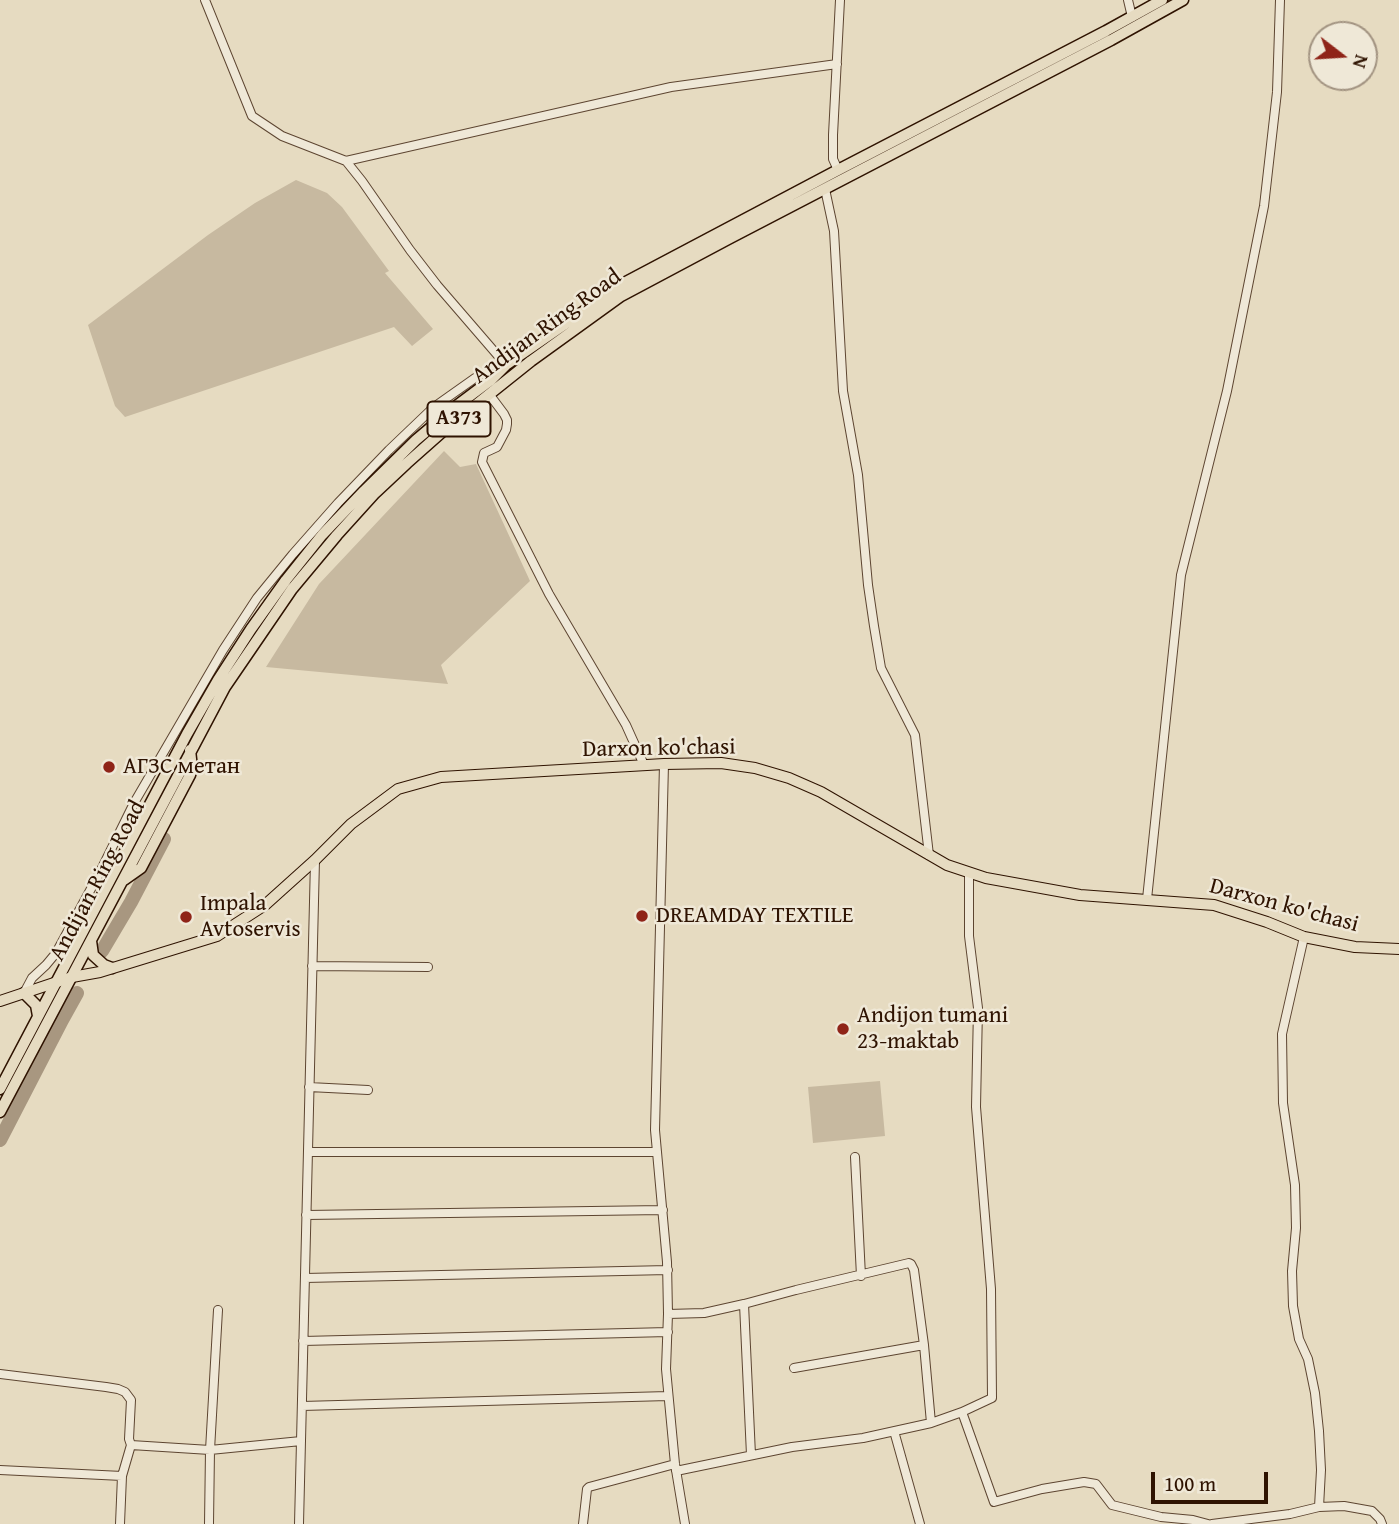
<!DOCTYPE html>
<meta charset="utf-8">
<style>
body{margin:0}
#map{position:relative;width:1399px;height:1524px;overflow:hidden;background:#e6dbc1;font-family:"Gentium Book Plus",serif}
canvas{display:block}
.north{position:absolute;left:1308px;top:21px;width:70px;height:70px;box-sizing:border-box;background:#efe8d7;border:2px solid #a29381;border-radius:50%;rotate:107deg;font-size:19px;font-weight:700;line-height:28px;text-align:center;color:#2f1301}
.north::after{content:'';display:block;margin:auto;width:24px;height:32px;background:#8f2418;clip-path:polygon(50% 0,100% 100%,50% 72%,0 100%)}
.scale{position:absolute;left:1151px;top:1472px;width:117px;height:32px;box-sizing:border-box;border:4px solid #2f1301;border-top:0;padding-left:9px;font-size:21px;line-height:24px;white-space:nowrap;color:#2f1301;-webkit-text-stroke:5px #efe8d7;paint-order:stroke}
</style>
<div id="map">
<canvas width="1399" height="1524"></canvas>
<div class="north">N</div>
<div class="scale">100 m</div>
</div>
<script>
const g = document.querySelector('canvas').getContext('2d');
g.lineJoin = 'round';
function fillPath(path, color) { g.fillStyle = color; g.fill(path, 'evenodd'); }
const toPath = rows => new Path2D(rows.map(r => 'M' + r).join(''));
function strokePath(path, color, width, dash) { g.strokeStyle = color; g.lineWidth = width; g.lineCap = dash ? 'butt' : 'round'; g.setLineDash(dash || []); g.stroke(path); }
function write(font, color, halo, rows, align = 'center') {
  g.font = font + ' "Gentium Book Plus",serif'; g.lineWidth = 5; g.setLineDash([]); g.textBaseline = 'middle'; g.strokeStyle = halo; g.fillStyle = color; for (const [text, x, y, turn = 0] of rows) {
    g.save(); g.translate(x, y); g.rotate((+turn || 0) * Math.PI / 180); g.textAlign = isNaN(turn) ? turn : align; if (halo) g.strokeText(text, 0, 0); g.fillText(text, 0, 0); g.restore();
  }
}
fillPath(toPath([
 [296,180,327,193,342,207,389,271,385,273,433,329,412,346,394,327,125,417,115,406,88,325,208,235,255,203],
 [444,451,460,467,476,464,530,581,441,665,448,684,266,667,319,584],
 [880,1081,885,1136,813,1143,808,1087]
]), '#c7b9a0');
strokePath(toPath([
 [102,951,131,902,164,839],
 [0,1140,62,1020,77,993]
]), '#a89780', 14);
const minor = toPath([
 [205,0,252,116,282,136,346,161,671,87,837,64],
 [1128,0,1132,17],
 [346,161,362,181,410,250,437,285,506,365],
 [838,170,833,159,833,135,840,0],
 [825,189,834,231,843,391,858,475,868,585,874,626,881,668,915,735,929,855],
 [489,394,504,414,507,420,507,424,506,430,497,447,484,453,482,462,549,594,626,725,644,765],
 [664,764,655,1130,667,1262,668,1314,666,1369,675,1464,685,1524],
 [1147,899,1181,575,1227,391,1264,206,1277,92,1280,0],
 [1304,937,1282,1034,1283,1103,1295,1185,1296,1228,1292,1271,1293,1306,1299,1339,1308,1359,1315,1393,1319,1431,1321,1470,1319,1507,1344,1506,1372,1511,1380,1519,1382,1524],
 [312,966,428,967],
 [24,993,32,978,46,965,56,953,99,874,134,803,223,650,257,598,293,554,338,503,389,450,434,407,475,378],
 [309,1087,368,1090],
 [308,1152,657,1152],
 [855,1157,861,1276],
 [306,1215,663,1210],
 [305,1278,668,1270],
 [744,1304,751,1455],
 [668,1314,704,1313,744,1304,796,1290,909,1263,911,1264,914,1270,924,1345,931,1423],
 [303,1341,668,1332],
 [794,1368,924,1345],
 [0,1374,106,1387,118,1389,125,1392,131,1400,129,1439,131,1445,210,1450,301,1441],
 [302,1406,668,1396],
 [962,1412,992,1398,991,1289,976,1107,978,1008,969,936,969,873],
 [894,1431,920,1524],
 [0,1470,122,1476],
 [676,1471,792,1447,863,1438,931,1423,962,1412,994,1502,1042,1489,1084,1482,1096,1484,1112,1505,1161,1517,1193,1520,1208,1524],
 [120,1524,122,1476,131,1445],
 [209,1524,210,1450,218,1310],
 [299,1524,315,860],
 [583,1524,587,1489,589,1487,675,1464],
 [1212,1524,1290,1514,1319,1507]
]);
const major = toPath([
 [0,1001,72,977,100,972,217,936,265,905,315,860,351,824,398,789,441,777,664,764,721,763,755,768,789,778,821,792,947,865,986,878,1080,895,1214,905,1267,922,1304,937,1355,947,1399,949]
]);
const highway = toPath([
 [124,880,141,868,190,775,192,768,190,750],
 [91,941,93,955,104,965,112,968],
 [24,993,36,1005,38,1016],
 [0,1089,187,734,218,680,251,629,286,580,322,535,364,491,416,440,455,407,491,380,506,365,626,282,838,170,1106,31,1162,0],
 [0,1112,225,687,292,589,337,535,375,493,407,463,442,432,531,361,621,296,730,238,1111,40,1183,0]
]);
strokePath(minor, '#5d4531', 10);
strokePath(major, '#2f1301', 12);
strokePath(highway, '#2f1301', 13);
strokePath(minor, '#efe8d7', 8);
strokePath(major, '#e6dbc1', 10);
strokePath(highway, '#e6dbc1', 10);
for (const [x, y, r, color] of [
 [109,767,7,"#8f2418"],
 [642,916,7,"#8f2418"],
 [186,917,7,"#8f2418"],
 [843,1029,7,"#8f2418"]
]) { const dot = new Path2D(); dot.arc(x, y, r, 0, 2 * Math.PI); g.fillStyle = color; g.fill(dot); strokePath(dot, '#efe8d7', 2.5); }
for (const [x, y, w] of [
 [459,419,63]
]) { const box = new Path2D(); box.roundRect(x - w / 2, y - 17.5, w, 35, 5); g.fillStyle = '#efe8d7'; g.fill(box); strokePath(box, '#2f1301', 2); }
write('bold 21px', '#2f1301', null, [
 ["A373",459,419]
]);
write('23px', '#2f1301', '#efe8d7', [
 ["Andijan Ring Road",547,327,-36],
 ["Darxon ko'chasi",659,749,-1],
 ["Andijan Ring Road",98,881,-62],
 ["Darxon ko'chasi",1284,906,15]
]);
write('23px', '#2f1301', '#efe8d7', [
 ["АГЗС метан",123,767],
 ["Impala",200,904],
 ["Avtoservis",200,930],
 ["DREAMDAY TEXTILE",656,916],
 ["Andijon tumani",857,1016],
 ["23-maktab",857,1042]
], 'left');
</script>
